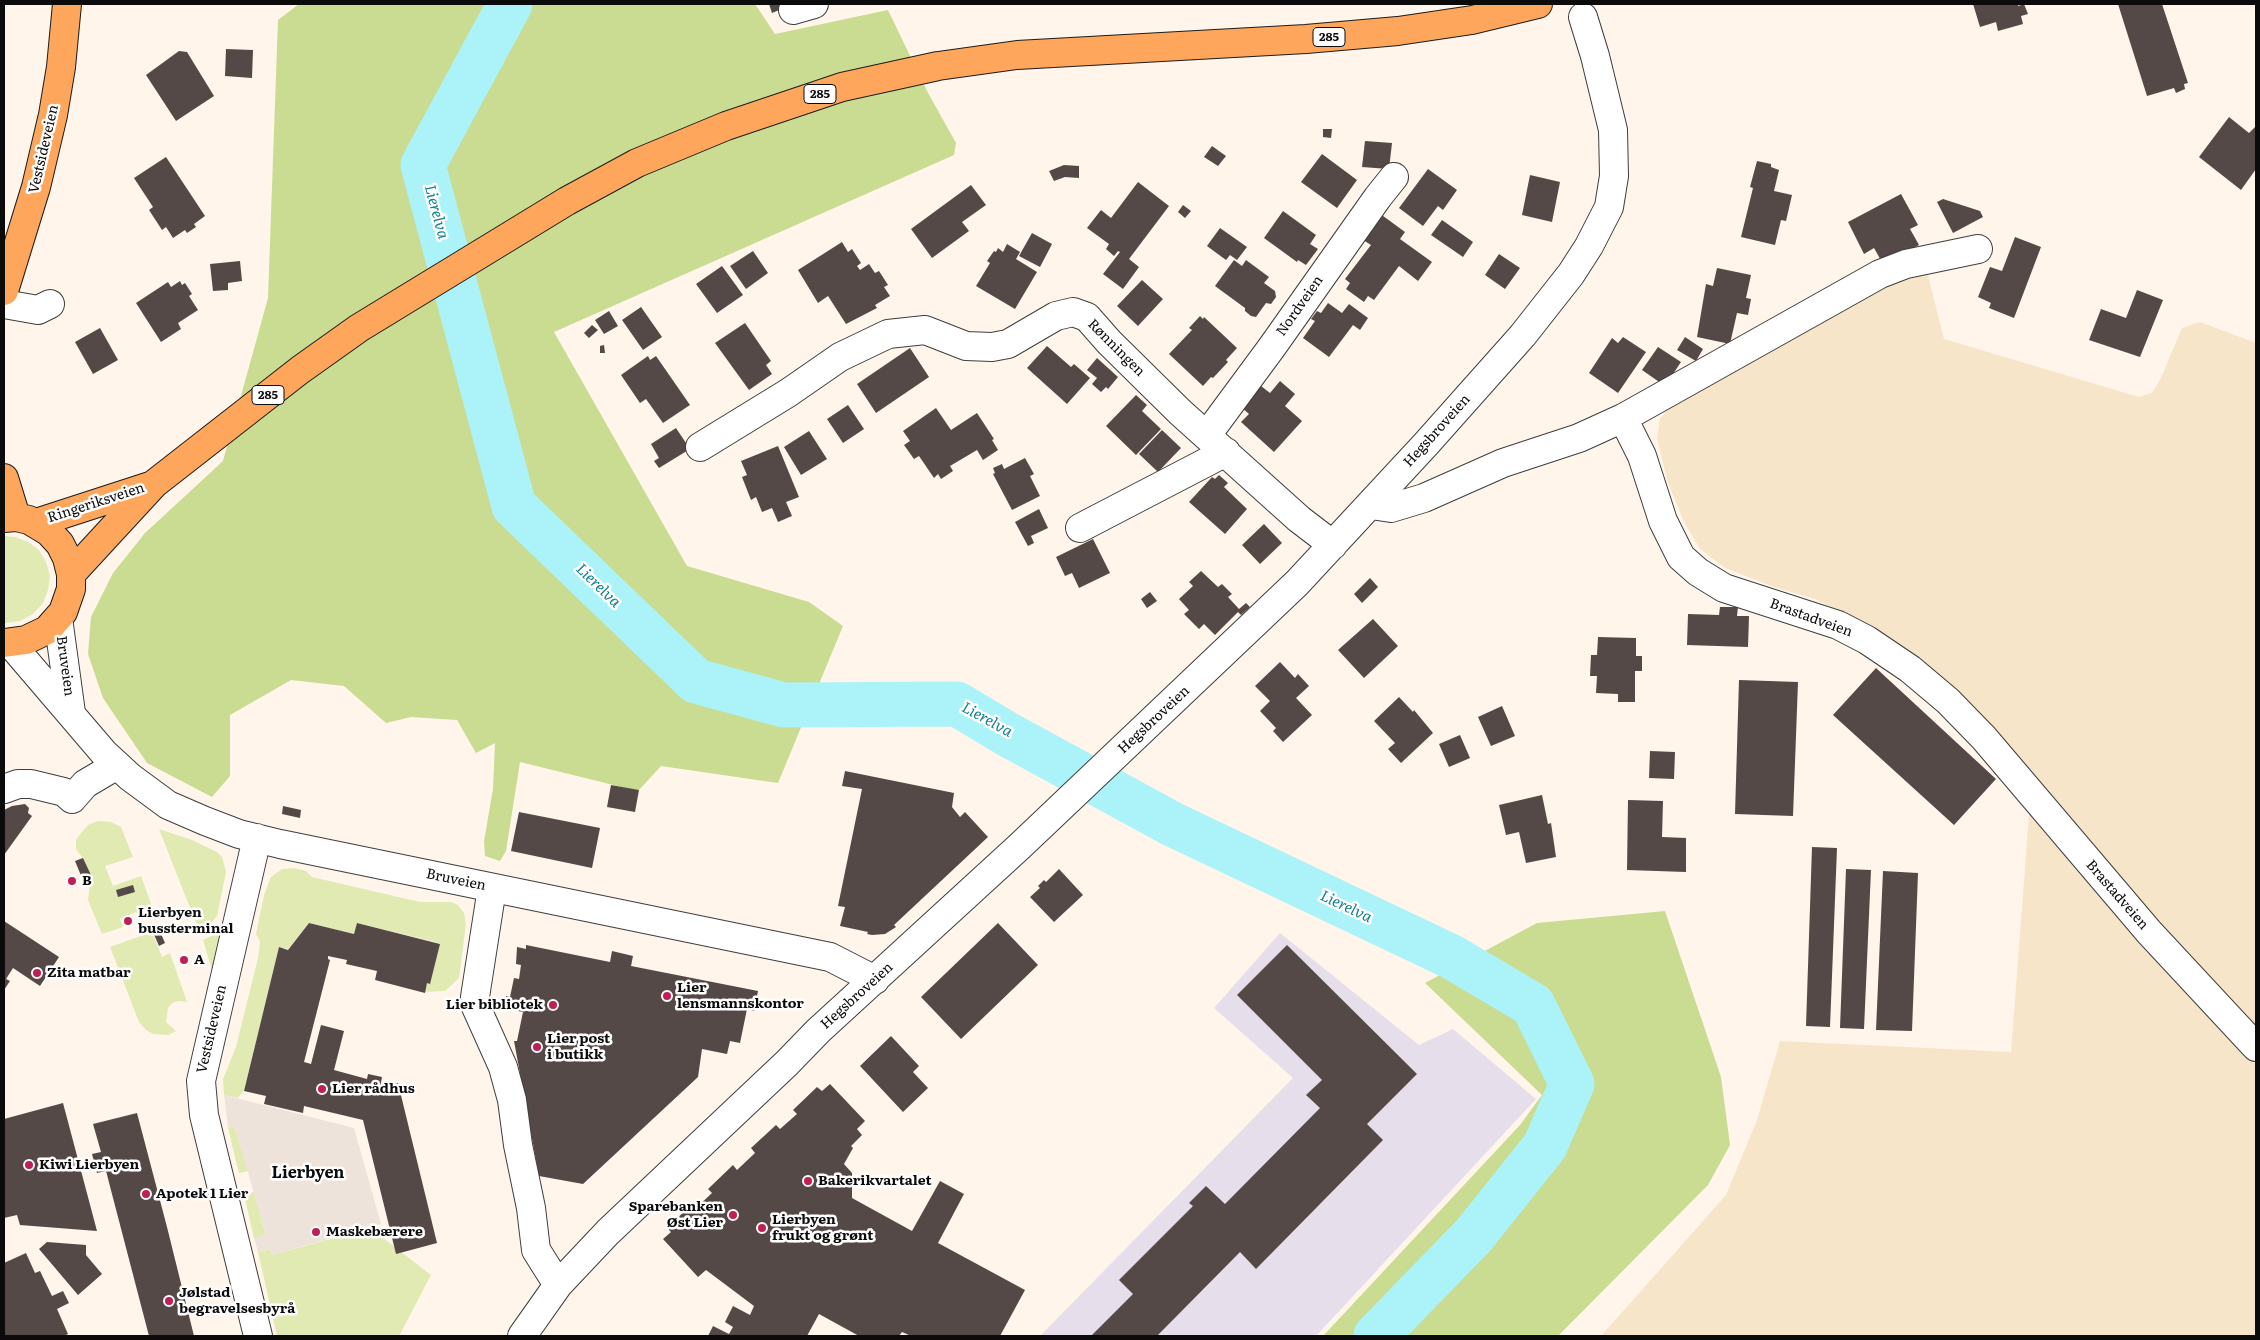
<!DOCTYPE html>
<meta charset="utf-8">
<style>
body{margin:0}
#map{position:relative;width:2260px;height:1340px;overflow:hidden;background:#fff5ea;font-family:Literata,serif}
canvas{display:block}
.frame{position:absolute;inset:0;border:5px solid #0b0b0b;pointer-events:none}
</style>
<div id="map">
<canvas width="2260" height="1340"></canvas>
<div class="frame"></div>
</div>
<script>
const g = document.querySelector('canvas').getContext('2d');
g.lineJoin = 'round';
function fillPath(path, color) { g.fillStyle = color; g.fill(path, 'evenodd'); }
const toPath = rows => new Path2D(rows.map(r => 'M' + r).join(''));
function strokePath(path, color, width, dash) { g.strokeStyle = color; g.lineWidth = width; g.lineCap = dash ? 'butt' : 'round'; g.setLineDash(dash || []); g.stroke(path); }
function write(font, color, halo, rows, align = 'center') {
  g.font = font + ' Literata,serif'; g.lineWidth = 5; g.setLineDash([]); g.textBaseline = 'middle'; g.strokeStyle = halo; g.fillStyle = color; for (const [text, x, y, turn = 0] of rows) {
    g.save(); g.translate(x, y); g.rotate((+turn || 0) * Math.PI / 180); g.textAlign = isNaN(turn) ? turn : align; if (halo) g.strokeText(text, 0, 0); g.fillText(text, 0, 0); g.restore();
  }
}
fillPath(toPath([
 [1280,933,1419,1045,1453,1029,1536,1099,1316,1336,1040,1336,1293,1078,1214,1008]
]), '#e6dfeb');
fillPath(toPath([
 [1926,267,1944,339,2139,397,2152,393,2161,378,2182,328,2200,322,2256,343,2256,1336,1601,1336,1726,1195,1757,1120,1780,1041,2011,1052,2032,776,1885,636,1815,599,1774,587,1725,568,1700,549,1684,522,1667,480,1657,438,1660,419,1676,399,1863,295]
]), '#f6e5c9');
fillPath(toPath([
 [4,536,15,537,28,542,39,550,46,562,50,576,48,590,43,603,33,614,20,621,6,623,4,622],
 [98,821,111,822,121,827,133,857,105,866,113,886,141,876,155,915,141,920,136,912,120,919,123,927,102,934,88,900,91,875,83,858,76,849,76,840,81,833,88,825],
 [159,829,192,840,217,852,222,857,226,872,217,916,210,924,198,928],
 [294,868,306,871,312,877,420,902,451,902,458,905,464,913,466,924,459,978,445,991,424,992,427,983,430,983,440,943,357,923,354,934,309,923,288,949,279,947,244,1090,238,1098,224,1095,223,1079,236,1047,258,958,260,942,256,934,264,895,271,877,282,869],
 [223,931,212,970,203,940],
 [152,932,162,957,170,953,187,1002,178,1001,172,1003,168,1008,166,1022,176,1031,168,1035,153,1034,146,1030,139,1022,110,947],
 [228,1128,235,1128,248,1171,239,1173],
 [254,1192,266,1235,254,1238,244,1195],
 [370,1228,431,1275,399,1336,277,1336,258,1252,271,1249,272,1255]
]), '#e0eab2');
fillPath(toPath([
 [299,4,755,4,775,34,888,10,927,91,956,143,954,155,554,332,687,566,809,602,843,626,778,783,661,766,638,791,520,762,506,851,500,861,485,856,484,841,493,789,495,743,476,753,457,720,411,717,386,723,344,686,291,680,230,715,230,776,212,797,147,763,103,698,88,654,91,617,113,573,145,533,223,461,268,298,278,20],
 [1665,911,1721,1077,1730,1145,1708,1185,1558,1336,1323,1336,1520,1125,1542,1095,1425,983,1537,923]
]), '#c9dc91');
fillPath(toPath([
 [224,1095,354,1128,381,1224,272,1255,270,1249,258,1252,254,1238,266,1234,235,1128,228,1128]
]), '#eee3da');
strokePath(toPath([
 [510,4,423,165,514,506,696,681,784,705,957,704,1007,734,1172,824,1452,957,1533,1005,1572,1084,1545,1146,1474,1235,1376,1336]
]), '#acf3f9', 45);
fillPath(toPath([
 [769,4,794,4,772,13],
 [1973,4,2018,4,2018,6,2024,4,2028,14,2021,16,2023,24,1998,31,1996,22,1980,27],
 [2118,4,2162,4,2188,83,2184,84,2185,89,2176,93,2174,88,2147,96],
 [226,49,253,50,252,78,225,76],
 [179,51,187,52,214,96,176,121,146,75],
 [2229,117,2249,133,2256,126,2256,169,2241,190,2199,157],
 [1323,129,1332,129,1331,138,1323,137],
 [1365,141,1392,143,1389,169,1362,167],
 [1212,146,1226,156,1218,166,1204,157],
 [1322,154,1357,180,1337,208,1301,182],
 [166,157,205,216,194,224,196,227,187,233,185,230,173,238,166,227,162,230,149,210,153,207,134,178],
 [1757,161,1771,164,1771,167,1779,170,1774,191,1792,195,1786,221,1781,220,1775,245,1741,237,1753,188,1750,187],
 [1064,165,1079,166,1079,178,1065,177,1054,181,1049,171],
 [1428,169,1457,190,1443,210,1438,206,1423,226,1399,208],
 [1530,175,1560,182,1552,222,1522,215],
 [1138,182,1169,206,1129,259,1139,267,1123,289,1103,274,1120,252,1118,251,1114,256,1106,249,1109,244,1087,228,1101,210,1111,218],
 [971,185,986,205,962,222,969,231,932,258,911,229],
 [1901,194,1918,225,1910,229,1919,245,1883,264,1874,248,1864,254,1848,222],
 [1943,199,1980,211,1983,217,1953,233,1937,202],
 [1183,205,1191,211,1185,218,1178,212],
 [1283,211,1316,235,1310,244,1318,249,1306,265,1298,260,1297,262,1264,238],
 [1379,213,1405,232,1400,239,1432,262,1418,281,1399,266,1374,300,1368,296,1364,302,1346,289,1350,283,1345,279,1371,245,1360,238],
 [1442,220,1473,242,1463,257,1431,235],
 [1220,228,1247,247,1237,260,1230,255,1226,260,1207,246],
 [1032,233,1052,244,1040,267,1019,256],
 [2015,237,2041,247,2014,318,1989,308,1991,303,1978,297,1990,267,2002,271],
 [842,242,848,252,852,249,861,263,857,266,860,270,869,264,875,273,879,271,888,285,884,287,890,296,875,305,877,308,846,324,828,296,818,303,798,270],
 [1007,244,1020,252,1016,259,1037,272,1015,309,976,286,990,263,987,261,994,251,996,252,998,248,1003,252],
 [753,251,768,273,746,289,730,266],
 [1499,254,1520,268,1505,289,1485,275],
 [1234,260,1242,266,1246,260,1269,277,1264,283,1275,291,1276,297,1271,304,1266,303,1256,317,1251,316,1245,311,1245,308,1215,286],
 [240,261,242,281,228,283,228,290,213,291,210,264],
 [722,266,743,295,717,313,696,284],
 [1717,268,1751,275,1746,298,1751,299,1748,315,1737,313,1730,344,1697,337,1706,284,1713,286],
 [1142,280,1163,299,1138,326,1117,306],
 [180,281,182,285,185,283,192,294,189,296,198,310,178,323,181,329,161,342,136,303,168,282,171,287],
 [2137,290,2163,300,2140,357,2089,340,2101,309,2126,318],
 [1328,303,1342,313,1349,304,1368,318,1360,330,1353,325,1329,357,1303,338,1315,321,1311,319,1317,311,1321,313],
 [641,307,662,337,643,350,622,320],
 [609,311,618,326,604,334,595,320],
 [1200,316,1203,319,1204,317,1237,348,1226,360,1228,362,1213,378,1211,377,1203,386,1169,354,1192,330,1189,328],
 [745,323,771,361,766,365,772,374,749,390,715,343],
 [592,325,598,330,589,338,584,333],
 [100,328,118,360,93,374,75,342],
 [1623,337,1646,352,1618,393,1589,373,1612,338,1618,343],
 [1685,337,1703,349,1696,361,1677,350],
 [604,345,605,353,600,353,600,346],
 [1047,346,1071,367,1074,364,1090,378,1067,404,1027,368],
 [1658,347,1681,362,1665,386,1642,370],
 [910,348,929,377,876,413,857,384],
 [648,356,650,360,656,356,690,405,663,423,646,399,640,403,621,375],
 [1097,358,1118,377,1108,389,1106,387,1101,392,1092,384,1097,378,1087,370],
 [1280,381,1295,394,1285,406,1302,421,1274,452,1241,422,1249,414,1241,407,1261,386,1270,393],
 [1136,395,1147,405,1142,411,1161,429,1136,455,1106,426],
 [848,405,864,429,843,443,827,419],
 [936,408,951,430,977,413,994,439,992,440,998,450,983,460,977,450,950,466,953,471,941,479,938,474,934,478,919,456,914,459,904,445,910,441,903,431],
 [676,428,690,449,659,468,654,461,659,458,651,444],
 [1162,430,1181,448,1158,472,1139,454],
 [809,431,827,459,801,475,784,447],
 [778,446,799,497,786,502,792,516,778,522,772,508,762,512,756,497,751,500,742,477,747,475,741,461],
 [1025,458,1034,474,1030,476,1040,496,1012,510,993,474,995,473,993,468,1002,464,1004,469],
 [1219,475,1228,483,1224,487,1247,509,1225,534,1189,502,1212,477,1215,479],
 [1039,509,1048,528,1031,536,1034,543,1028,546,1015,522],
 [1264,524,1282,543,1260,564,1242,545],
 [1093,539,1110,573,1079,588,1072,573,1065,576,1056,557],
 [1201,571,1218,587,1222,584,1232,594,1228,597,1239,609,1246,603,1250,607,1241,615,1238,612,1215,635,1204,624,1199,629,1184,614,1189,610,1179,599,1193,586,1189,582],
 [1370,578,1378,587,1362,603,1354,594],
 [1150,592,1157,601,1147,608,1141,599],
 [1720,607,1738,607,1737,616,1749,616,1748,647,1687,645,1688,614,1719,615],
 [1373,619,1398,646,1364,678,1338,650],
 [1598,637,1636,638,1636,656,1642,656,1642,671,1635,671,1635,702,1618,702,1618,694,1596,693,1597,676,1590,676,1591,655,1597,655],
 [1280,662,1295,678,1298,674,1309,686,1296,698,1312,715,1283,742,1273,731,1276,728,1260,711,1270,701,1255,686],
 [1876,668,1996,779,1954,825,1833,715],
 [1739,680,1798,682,1793,816,1735,814],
 [1399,697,1413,712,1414,710,1433,733,1401,763,1388,749,1395,743,1374,721],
 [1502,706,1515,736,1491,746,1478,717],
 [1460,735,1470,758,1449,767,1439,744],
 [1650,751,1675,752,1674,779,1649,778],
 [845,771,954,793,952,807,960,817,965,812,988,837,894,925,896,927,885,934,872,935,867,934,868,932,840,926,845,907,838,906,862,789,842,786],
 [611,785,639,790,635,812,607,807],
 [1542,795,1548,824,1551,823,1556,857,1526,863,1519,832,1506,835,1499,805],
 [1628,800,1663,801,1662,837,1686,838,1686,872,1627,870],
 [25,804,29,808,28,813,32,816,4,855,4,810,12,806],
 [283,806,301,810,300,818,282,814],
 [519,812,600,828,592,868,511,851],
 [1812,847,1837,848,1830,1027,1806,1026],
 [83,858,91,875,82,878,75,861],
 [1059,869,1083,895,1054,922,1030,897,1040,888,1038,886,1044,880,1046,882],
 [1846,869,1871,870,1864,1029,1840,1028],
 [1883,871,1918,873,1912,1031,1876,1030],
 [133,885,135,892,118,897,116,890],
 [4,921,59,957,40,986,13,968,6,979,10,981,4,990],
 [309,923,354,934,357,923,440,944,430,984,427,983,425,993,375,980,377,971,346,964,347,960,328,956,328,959,330,960,304,1062,311,1064,321,1025,344,1031,334,1070,367,1079,368,1074,382,1077,380,1088,398,1083,437,1243,396,1254,363,1120,304,1106,303,1113,264,1104,266,1096,244,1091,279,947,288,950],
 [998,923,1038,965,961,1039,921,997],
 [158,927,165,943,159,946,152,930],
 [526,945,610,962,612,951,633,956,631,966,758,991,754,1011,747,1009,740,1043,730,1041,727,1054,702,1049,698,1077,583,1184,539,1176,514,1041,517,1041,523,1012,505,1008,506,996,510,997,514,978,519,979,521,965,516,964,517,947,526,949],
 [1287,945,1417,1074,1367,1124,1383,1140,1256,1269,1240,1252,1157,1336,1091,1336,1133,1294,1119,1280,1193,1206,1189,1203,1206,1186,1225,1204,1320,1108,1306,1095,1322,1080,1237,995],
 [891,1036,919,1066,913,1072,928,1088,903,1112,860,1066],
 [830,1084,865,1121,857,1129,862,1135,851,1146,853,1148,844,1164,852,1173,852,1198,912,1231,940,1181,964,1194,938,1243,1025,1290,1000,1336,911,1336,902,1332,899,1336,859,1336,819,1314,807,1336,708,1336,713,1326,729,1334,733,1327,725,1322,733,1306,750,1315,754,1306,706,1270,698,1277,663,1239,671,1232,667,1228,692,1204,696,1208,712,1193,708,1189,733,1165,737,1170,755,1153,751,1148,776,1125,780,1129,797,1114,793,1110,817,1087,822,1091],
 [63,1103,97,1231,20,1225,17,1215,4,1218,4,1119],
 [137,1113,167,1227,194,1336,149,1336,106,1171,97,1173,92,1154,101,1152,93,1124],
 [47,1242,86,1245,86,1255,102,1274,78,1295,39,1249],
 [26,1253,35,1273,40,1271,52,1296,63,1291,69,1303,57,1309,68,1334,64,1336,5,1336,4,1263]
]), '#544947');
const minor = toPath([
 [793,10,814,4],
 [4,304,38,310,50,304],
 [1623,418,1880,274,1906,264,1978,249],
 [1207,435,1272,347,1378,197,1394,177],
 [700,447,788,393,840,357,888,334,925,330,966,346,992,347,1008,344,1056,316,1073,312,1087,317,1109,342,1180,412,1299,519,1333,545],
 [1371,505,1391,508,1424,498,1503,463,1579,438,1623,418,1642,456,1663,521,1681,557,1698,572,1724,588,1838,625,1867,640,1910,669,1948,701,1984,738,2149,932,2256,1047],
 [1080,528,1226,452],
 [58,618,71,713],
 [10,643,104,753,130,777,168,805,205,821,239,834,280,844,830,957,875,980],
 [4,789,18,784,31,784,64,792,72,799,85,784,117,765],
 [257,838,201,1081,204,1115,258,1336],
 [492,888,475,997,476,1007,503,1067,512,1100,518,1145,531,1208,536,1250,558,1285],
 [522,1336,558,1285,608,1232,787,1063,818,1031,1020,846,1297,583,1426,444,1523,335,1571,274,1589,246,1609,207,1614,176,1613,130,1595,56,1583,17]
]);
const major = toPath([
 [4,291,36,187,53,115,61,67,67,4],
 [4,478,16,517],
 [4,518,16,517,29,520,49,532,60,544,67,558,71,574,71,589,63,612,47,630,26,640,4,643],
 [36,523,153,485],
 [71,574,154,484,300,370,359,328,567,201,637,163,726,126,842,87,938,66,1017,55,1306,39,1398,31,1472,20,1538,4]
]);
strokePath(minor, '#3e3e3e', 30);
strokePath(major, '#1c1c1c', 30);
strokePath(minor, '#fff', 28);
strokePath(major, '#fea65b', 28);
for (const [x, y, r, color] of [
 [72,881,5,"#c01e56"],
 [128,921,5,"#c01e56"],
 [184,960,5,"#c01e56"],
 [37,973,5,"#c01e56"],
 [667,996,5,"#c01e56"],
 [553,1005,5,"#c01e56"],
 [537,1047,5,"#c01e56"],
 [322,1089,5,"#c01e56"],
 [29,1165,5,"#c01e56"],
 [808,1181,5,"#c01e56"],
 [146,1194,5,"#c01e56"],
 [733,1215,5,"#c01e56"],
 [762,1228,5,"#c01e56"],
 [316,1232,5,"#c01e56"],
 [169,1301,5,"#c01e56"]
]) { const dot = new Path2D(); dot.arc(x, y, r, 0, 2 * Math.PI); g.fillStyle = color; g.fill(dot); strokePath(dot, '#fff', 2); }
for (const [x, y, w] of [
 [1329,37,32],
 [820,94,32],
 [268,395,32]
]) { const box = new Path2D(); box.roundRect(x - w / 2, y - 9.5, w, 19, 4); g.fillStyle = '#fff'; g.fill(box); strokePath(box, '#0b0b0b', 1); }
write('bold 12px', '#0b0b0b', null, [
 ["285",1329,37],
 ["285",820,94],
 ["285",268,395]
]);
write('14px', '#0b0b0b', '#fff', [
 ["Vestsideveien",44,149,-77],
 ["Nordveien",1300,306,-55],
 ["Rønningen",1116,348,45],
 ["Hegsbroveien",1437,431,-48],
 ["Ringeriksveien",96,503,-18],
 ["Brastadveien",1811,618,20],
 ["Bruveien",65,666,82],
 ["Hegsbroveien",1154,720,-43],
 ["Bruveien",456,880,12],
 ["Brastadveien",2117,895,49],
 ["Hegsbroveien",857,996,-42],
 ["Vestsideveien",212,1029,-77]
]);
write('bold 14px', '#0b0b0b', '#fff', [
 ["B",82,881],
 ["Lierbyen",138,913],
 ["bussterminal",138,929],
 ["A",194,960],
 ["Zita matbar",47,973],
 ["Lier",677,988],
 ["lensmannskontor",677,1004],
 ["Lier bibliotek",543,1005,"right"],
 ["Lier post",547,1039],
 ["i butikk",547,1055],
 ["Lier rådhus",332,1089],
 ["Kiwi Lierbyen",39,1165],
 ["Bakerikvartalet",818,1181],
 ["Apotek 1 Lier",156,1194],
 ["Sparebanken",723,1207,"right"],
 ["Øst Lier",723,1223,"right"],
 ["Lierbyen",772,1220],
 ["frukt og grønt",772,1236],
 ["Maskebærere",326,1232],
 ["Jølstad",179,1293],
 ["begravelsesbyrå",179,1309]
], 'left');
write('italic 15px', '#118193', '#fff', [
 ["Lierelva",436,212,75],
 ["Lierelva",598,586,44],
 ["Lierelva",987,720,29],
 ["Lierelva",1346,907,25]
]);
write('bold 16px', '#0b0b0b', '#fff', [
 ["Lierbyen",308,1173]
]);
</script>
